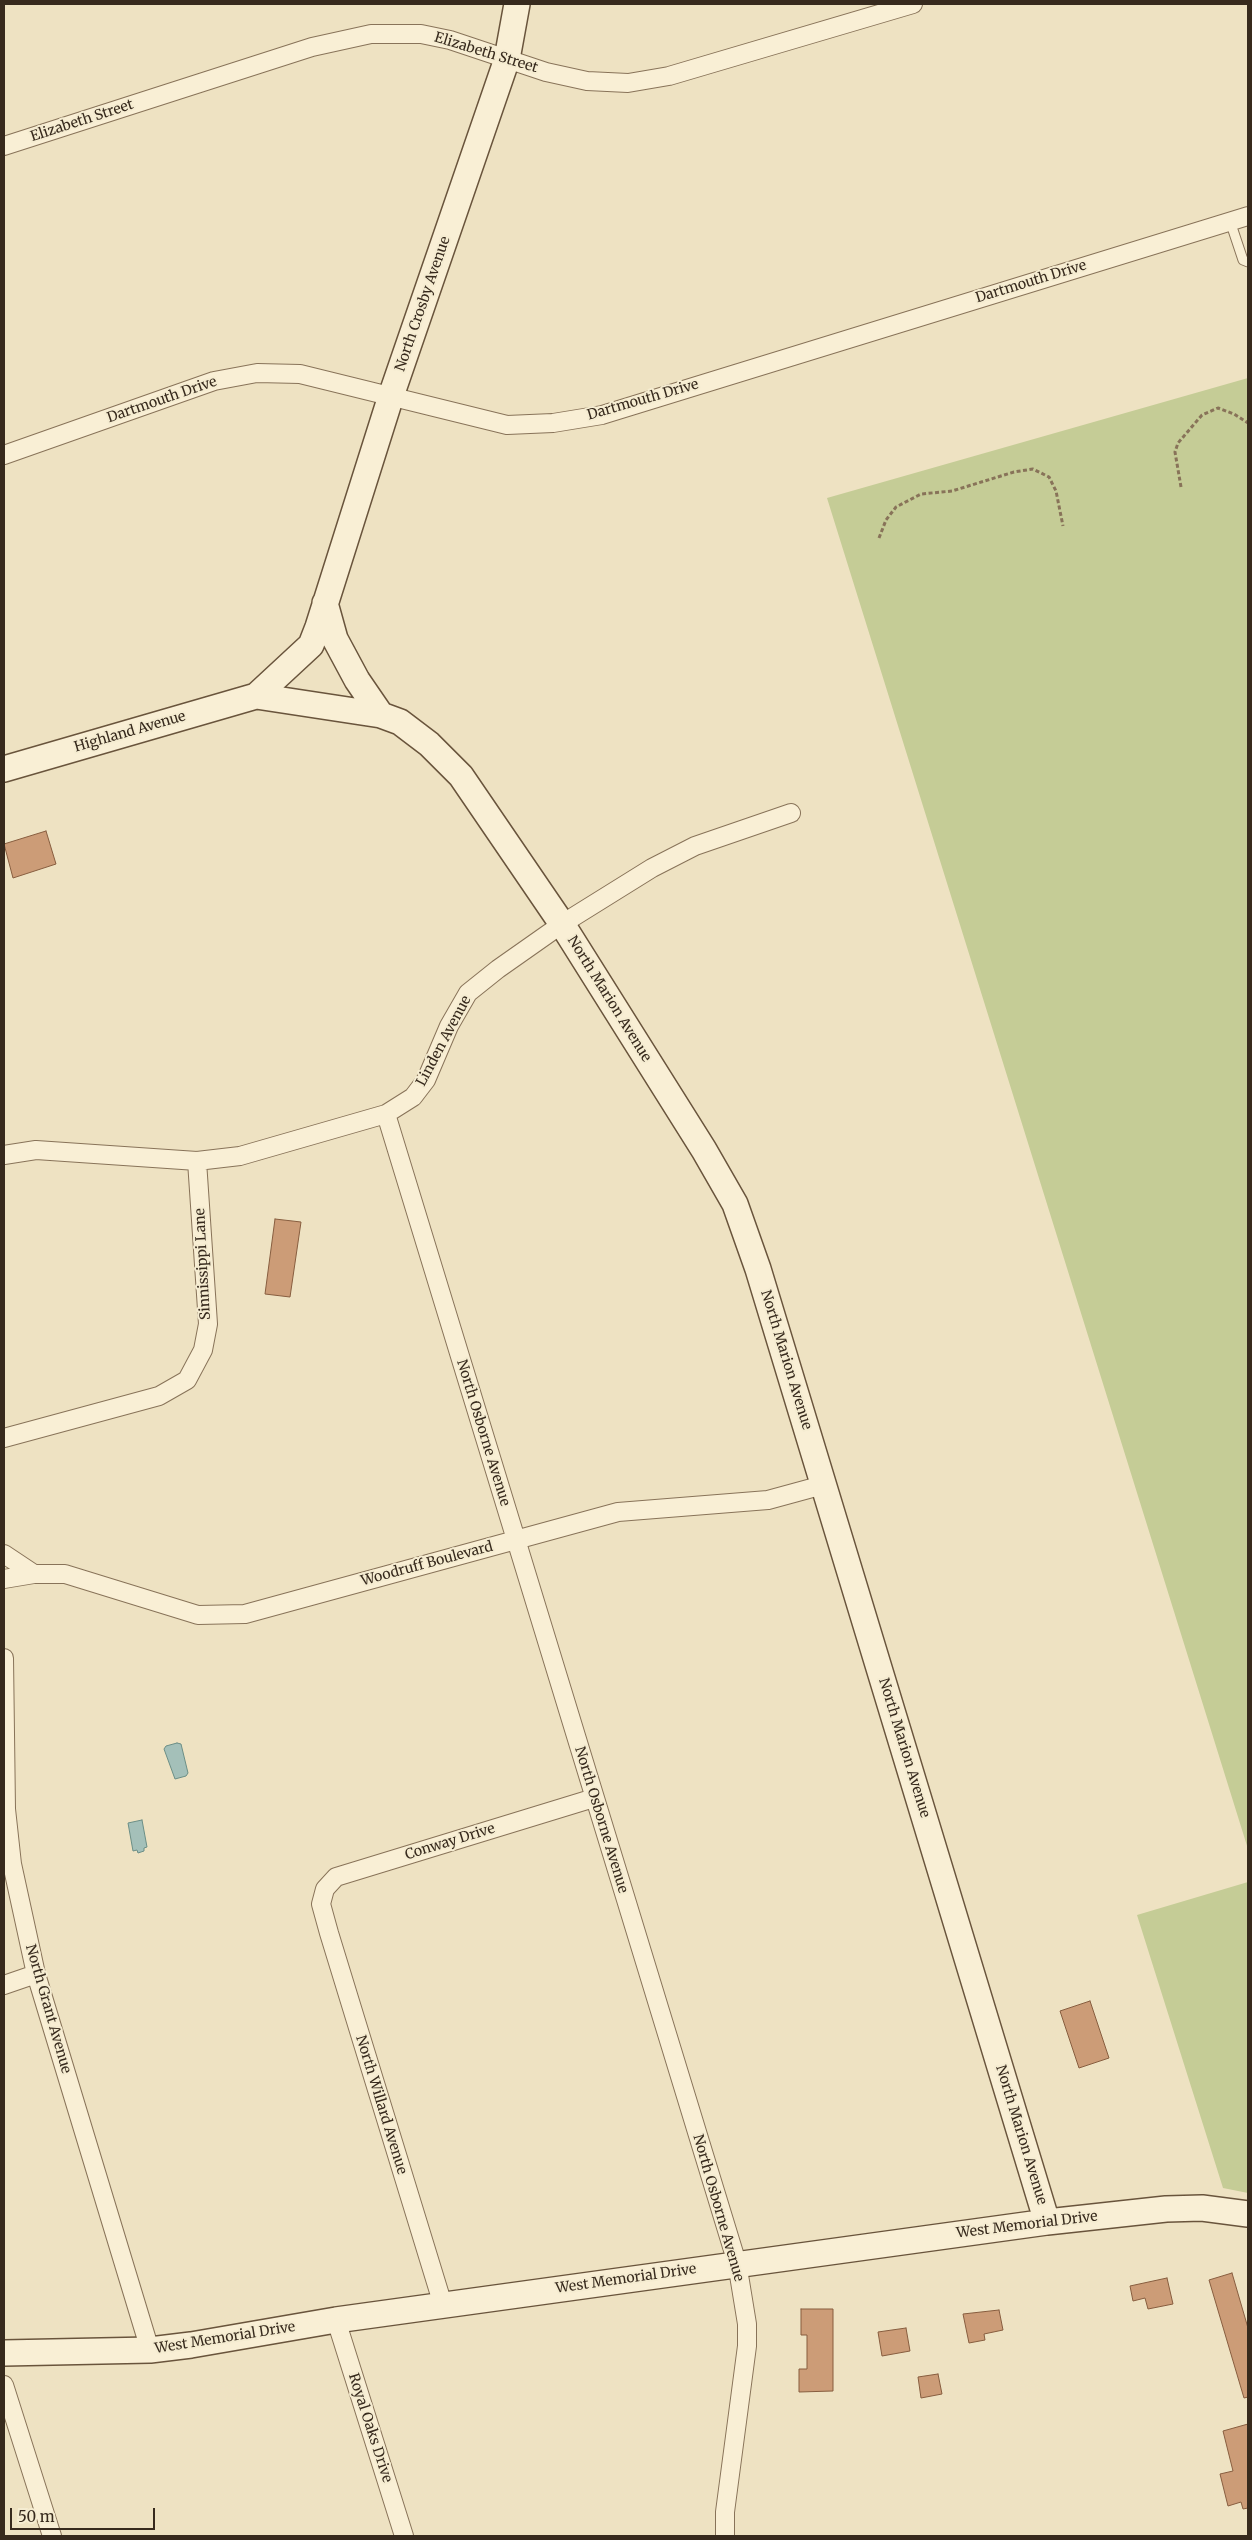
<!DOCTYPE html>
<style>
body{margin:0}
#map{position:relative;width:1252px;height:2540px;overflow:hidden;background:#eee2c2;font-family:Merriweather,serif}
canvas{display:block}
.frame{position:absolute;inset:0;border:5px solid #372a1d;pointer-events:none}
.scale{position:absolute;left:10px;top:2508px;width:145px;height:22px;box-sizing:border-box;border:2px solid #372a1d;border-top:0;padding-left:6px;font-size:15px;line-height:18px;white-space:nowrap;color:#372a1d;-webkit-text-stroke:4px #f5ecd1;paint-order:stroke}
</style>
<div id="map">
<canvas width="1252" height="2540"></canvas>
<div class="frame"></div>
<div class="scale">50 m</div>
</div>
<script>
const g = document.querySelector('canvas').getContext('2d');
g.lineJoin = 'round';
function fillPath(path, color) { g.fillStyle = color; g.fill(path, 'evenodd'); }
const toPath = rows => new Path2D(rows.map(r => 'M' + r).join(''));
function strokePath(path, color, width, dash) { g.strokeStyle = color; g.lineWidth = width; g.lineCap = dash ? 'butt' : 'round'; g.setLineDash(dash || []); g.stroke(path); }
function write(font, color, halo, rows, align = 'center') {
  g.font = font + ' Merriweather,serif'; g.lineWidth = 4; g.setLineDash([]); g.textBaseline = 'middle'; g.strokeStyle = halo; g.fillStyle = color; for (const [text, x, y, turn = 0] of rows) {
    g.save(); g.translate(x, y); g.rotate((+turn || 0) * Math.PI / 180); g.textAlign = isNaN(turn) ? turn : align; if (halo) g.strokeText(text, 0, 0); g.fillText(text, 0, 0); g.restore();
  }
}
fillPath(toPath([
 [1248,378,1248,1849,827,498],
 [1248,1882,1248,2193,1223,2188,1137,1915]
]), '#c5cc96');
const water = toPath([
 [177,1743,181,1744,188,1773,186,1776,175,1779,164,1749,166,1746,177,1743],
 [142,1820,147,1847,144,1848,144,1851,138,1853,137,1850,133,1851,128,1823,142,1820]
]);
fillPath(water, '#a4c0b9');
strokePath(water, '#6b8e86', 1);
const building = toPath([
 [46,831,56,864,13,878,4,844,46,831],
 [275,1219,301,1222,290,1297,265,1294,275,1219],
 [1090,2001,1109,2058,1079,2068,1060,2011,1090,2001],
 [1232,2273,1248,2328,1248,2397,1244,2398,1209,2280,1232,2273],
 [1167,2278,1173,2304,1148,2309,1145,2298,1133,2301,1130,2286,1167,2278],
 [801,2309,833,2309,833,2391,799,2392,799,2369,807,2369,807,2335,801,2335,801,2309],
 [999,2310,1003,2330,984,2334,985,2340,969,2343,963,2314,999,2310],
 [906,2328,910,2351,882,2356,878,2332,906,2328],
 [938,2374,942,2394,921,2398,918,2377,938,2374],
 [1248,2424,1248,2508,1243,2509,1241,2502,1228,2506,1220,2474,1233,2471,1223,2431,1248,2424]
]);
fillPath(building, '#cc9c77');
strokePath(building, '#875d3f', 1);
const lane = toPath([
 [1230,221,1243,260,1248,262]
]);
const street = toPath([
 [4,146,312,47,371,34,421,34,450,40,546,72,587,81,628,83,669,76,913,4],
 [4,455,214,381,257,373,300,374,507,425,553,423,602,415,1248,216],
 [386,1114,737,2263,747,2324,747,2346,725,2512,725,2536],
 [4,1155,36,1150,197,1161,240,1156,386,1114,413,1097,426,1080,449,1026,468,993,498,969,562,924,652,868,695,846,791,813],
 [4,1438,159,1396,187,1380,203,1350,208,1324,197,1161],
 [4,1554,34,1574],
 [4,1579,34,1574,65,1574,198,1615,245,1614,618,1512,768,1500,823,1485],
 [4,1658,6,1809,12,1864,36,1974,150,2350],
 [4,1985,36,1974],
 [443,2305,329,1933,321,1904,325,1889,336,1877,594,1798],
 [336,2320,404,2536],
 [4,2385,52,2536]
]);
const secondary = toPath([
 [325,603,335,639,357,680,381,715],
 [256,696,311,645,318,627,391,396,507,59,517,4],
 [4,769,256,696,381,715,400,722,429,744,461,776,562,924,704,1150,735,1204,758,1269,1047,2222],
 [4,2353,150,2350,191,2345,336,2320,1047,2222,1166,2209,1202,2208,1248,2214]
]);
strokePath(lane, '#887359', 11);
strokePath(street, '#887359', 20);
strokePath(secondary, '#69543c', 28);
strokePath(toPath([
 [1181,487,1175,452,1178,443,1202,415,1218,408,1234,414,1248,423],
 [879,538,886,520,896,507,921,494,952,491,1014,472,1033,469,1049,477,1056,491,1063,526]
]), '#887359', 3, [4, 2.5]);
strokePath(lane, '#f9efd5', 9);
strokePath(street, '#f9efd5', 18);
strokePath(secondary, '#f9efd5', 25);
write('14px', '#372a1d', '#f5ecd1', [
 ["Elizabeth Street",486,53,17],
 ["Elizabeth Street",82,121,-18],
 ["Dartmouth Drive",1031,282,-17],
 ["North Crosby Avenue",423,304,-71],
 ["Dartmouth Drive",162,400,-19],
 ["Dartmouth Drive",643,400,-16],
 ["Highland Avenue",130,732,-16],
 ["North Marion Avenue",609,999,58],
 ["Linden Avenue",444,1041,-62],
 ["Sinnissippi Lane",203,1264,-93],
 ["North Marion Avenue",786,1360,73],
 ["North Osborne Avenue",483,1433,73],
 ["Woodruff Boulevard",427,1564,-15],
 ["North Marion Avenue",904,1748,73],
 ["North Osborne Avenue",601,1820,73],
 ["Conway Drive",450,1842,-17],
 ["North Grant Avenue",48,2009,74],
 ["North Willard Avenue",381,2105,73],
 ["North Marion Avenue",1021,2135,73],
 ["North Osborne Avenue",718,2208,74],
 ["West Memorial Drive",1027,2225,-7],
 ["West Memorial Drive",626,2279,-8],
 ["West Memorial Drive",225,2338,-9],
 ["Royal Oaks Drive",370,2428,72]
]);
</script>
